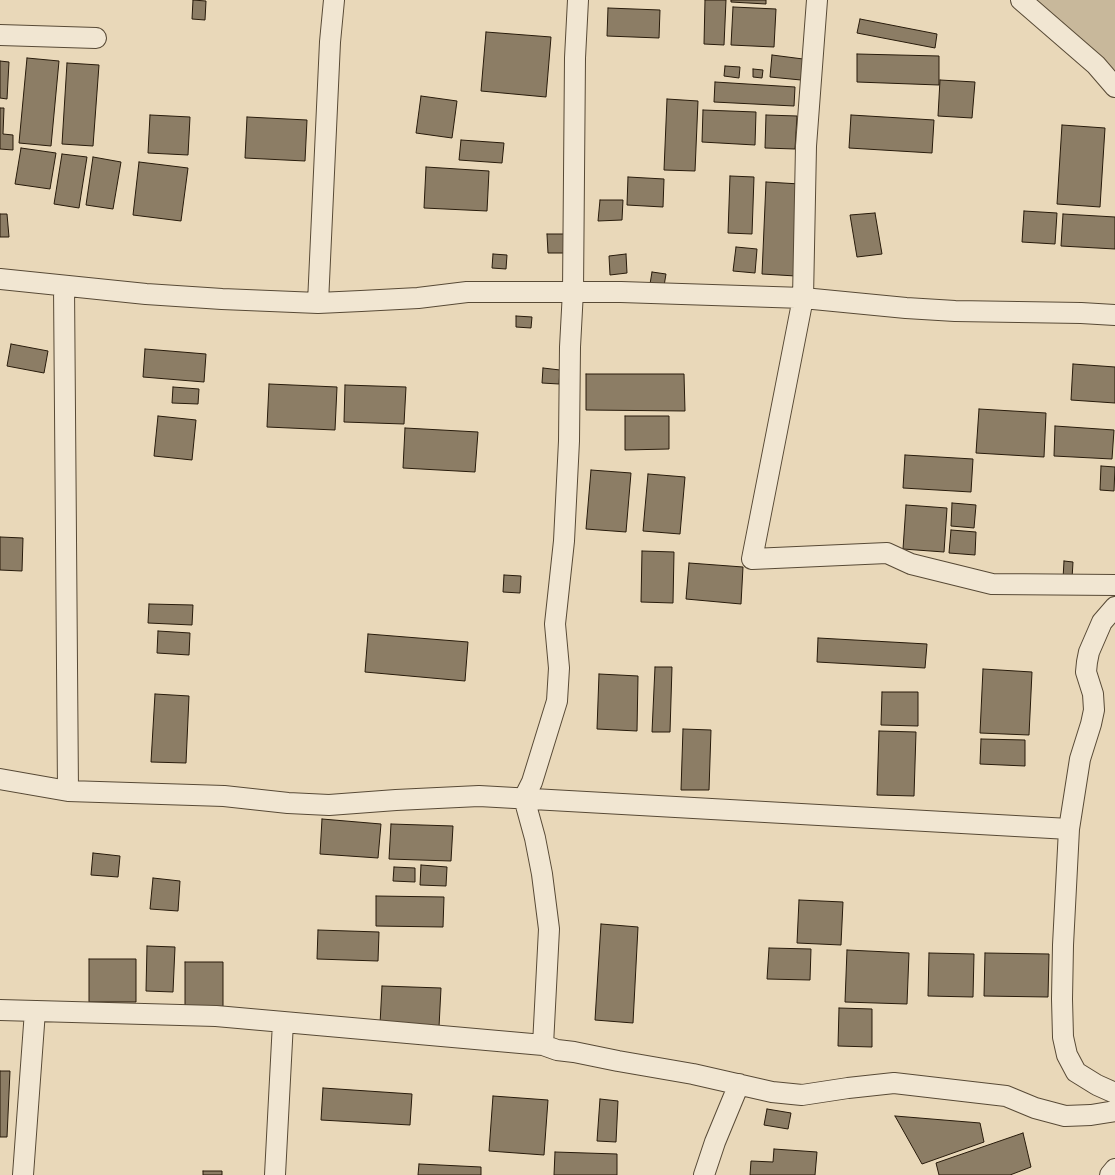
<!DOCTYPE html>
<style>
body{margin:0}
canvas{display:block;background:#e9d8b9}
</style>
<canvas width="1115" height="1175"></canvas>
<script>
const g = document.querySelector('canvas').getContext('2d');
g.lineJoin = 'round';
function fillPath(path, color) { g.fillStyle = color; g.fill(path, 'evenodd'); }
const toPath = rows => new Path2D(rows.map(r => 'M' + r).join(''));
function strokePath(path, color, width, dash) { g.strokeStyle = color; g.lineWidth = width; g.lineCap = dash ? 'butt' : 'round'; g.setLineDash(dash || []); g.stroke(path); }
fillPath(toPath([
 [1025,0,1115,0,1115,93]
]), '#c8b89b');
const building = toPath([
 [193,0,206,1,205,20,192,19,193,0],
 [705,0,726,0,724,45,704,44,705,0],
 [731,0,766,0,766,4,731,2,731,0],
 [733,7,776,9,774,47,731,45,733,7],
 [608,8,660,10,659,38,607,36,608,8],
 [860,19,937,34,935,48,857,33,860,19],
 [486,32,551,37,546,97,481,91,486,32],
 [857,54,939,56,939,85,857,82,857,54],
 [772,55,803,59,801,80,770,77,772,55],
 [27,58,59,61,51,146,19,143,27,58],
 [0,61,9,62,7,99,0,98,0,61],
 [67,63,99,65,93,146,62,144,67,63],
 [725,66,740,67,739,78,724,76,725,66],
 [753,69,763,70,762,78,753,77,753,69],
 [940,80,975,82,972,118,938,116,940,80],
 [715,82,795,87,794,106,714,102,715,82],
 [421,96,457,101,452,138,416,133,421,96],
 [667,99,698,101,695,171,664,170,667,99],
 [0,108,4,108,3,134,13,135,13,150,0,149,0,108],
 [703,110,756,112,755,145,702,142,703,110],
 [150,115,190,117,188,155,148,153,150,115],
 [766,115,797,116,795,149,765,148,766,115],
 [851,115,934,120,932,153,849,148,851,115],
 [247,117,307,120,305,161,245,158,247,117],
 [1062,125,1105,128,1100,207,1057,204,1062,125],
 [461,140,504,143,502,163,459,160,461,140],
 [21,148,56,153,50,189,15,184,21,148],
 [62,154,87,157,79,208,54,204,62,154],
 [93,157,121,162,113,209,86,205,93,157],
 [139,162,188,168,181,221,133,215,139,162],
 [426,167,489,171,487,211,424,208,426,167],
 [730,176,754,177,752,234,728,233,730,176],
 [628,177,664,179,663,207,627,205,628,177],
 [766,182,800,184,796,276,762,274,766,182],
 [600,200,623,200,622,220,598,221,600,200],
 [1024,211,1057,213,1055,244,1022,242,1024,211],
 [875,213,882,254,857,257,850,215,875,213],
 [0,214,7,214,9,237,0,237,0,214],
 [1063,214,1115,217,1115,249,1061,246,1063,214],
 [547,234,565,234,565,253,548,253,547,234],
 [736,247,757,249,755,273,733,271,736,247],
 [493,254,507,255,506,269,492,268,493,254],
 [626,254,627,273,610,275,609,256,626,254],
 [652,272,666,274,664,286,650,284,652,272],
 [516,316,532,317,531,328,516,327,516,316],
 [11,344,48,351,44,373,7,366,11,344],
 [145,349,206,354,204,382,143,377,145,349],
 [1073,364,1115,367,1115,403,1071,400,1073,364],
 [543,368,560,370,559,384,542,383,543,368],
 [586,374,684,374,685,411,586,410,586,374],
 [269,384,337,387,335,430,267,427,269,384],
 [345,385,406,387,404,424,344,422,345,385],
 [173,387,199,389,198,404,172,403,173,387],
 [979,409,1046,413,1044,457,976,453,979,409],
 [158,416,196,420,192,460,154,456,158,416],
 [625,416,669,416,669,449,625,450,625,416],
 [1055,426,1114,430,1112,459,1054,456,1055,426],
 [405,428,478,432,475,472,403,468,405,428],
 [905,455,973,459,971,492,903,488,905,455],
 [1101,466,1115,467,1114,491,1100,490,1101,466],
 [591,470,631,473,626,532,586,529,591,470],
 [648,474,685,477,680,534,643,531,648,474],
 [952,503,976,505,974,528,951,526,952,503],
 [906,505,947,508,944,552,903,549,906,505],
 [951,530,976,532,975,555,949,553,951,530],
 [0,537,23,538,22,571,0,570,0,537],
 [642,551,674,552,673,603,641,602,642,551],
 [1064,561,1073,562,1072,579,1063,579,1064,561],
 [689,563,743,567,741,604,686,599,689,563],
 [504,575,521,576,520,593,503,592,504,575],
 [149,604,193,605,192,625,148,623,149,604],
 [158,631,190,633,189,655,157,653,158,631],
 [368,634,468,642,465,681,365,672,368,634],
 [818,638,927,644,925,668,817,662,818,638],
 [655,667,672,667,670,732,652,732,655,667],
 [983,669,1032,672,1029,735,980,733,983,669],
 [599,674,638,676,637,731,597,729,599,674],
 [882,692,918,692,918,726,881,725,882,692],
 [155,694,189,696,186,763,151,762,155,694],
 [683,729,711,730,709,790,681,790,683,729],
 [879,731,916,732,914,796,877,795,879,731],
 [981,739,1025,740,1025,766,980,764,981,739],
 [322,819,381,824,378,858,320,854,322,819],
 [391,824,453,826,451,861,389,859,391,824],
 [93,853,120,856,118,877,91,875,93,853],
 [421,865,447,867,446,886,420,885,421,865],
 [394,867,415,868,415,882,393,881,394,867],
 [153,878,180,881,178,911,150,909,153,878],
 [376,896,444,897,443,927,376,926,376,896],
 [799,900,843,902,841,945,797,943,799,900],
 [601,924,638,927,633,1023,595,1020,601,924],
 [318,930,379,932,378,961,317,959,318,930],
 [147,946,175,947,173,992,146,991,147,946],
 [769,948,811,949,810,980,767,979,769,948],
 [847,950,909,953,907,1004,845,1002,847,950],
 [929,953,974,954,973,997,928,996,929,953],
 [985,953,1049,954,1048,997,984,996,985,953],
 [89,959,136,959,136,1002,89,1002,89,959],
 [185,962,223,962,223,1011,185,1011,185,962],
 [382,986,441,988,439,1027,380,1024,382,986],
 [839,1008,872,1009,872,1047,838,1046,839,1008],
 [0,1071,10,1071,7,1137,0,1137,0,1071],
 [323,1088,412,1094,410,1125,321,1120,323,1088],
 [493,1096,548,1100,544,1155,489,1151,493,1096],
 [600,1099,618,1101,616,1142,597,1141,600,1099],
 [767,1109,791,1113,788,1129,764,1125,767,1109],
 [895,1116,980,1123,984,1142,922,1164,895,1116],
 [1023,1133,1031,1167,1010,1175,939,1175,936,1163,1023,1133],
 [774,1149,817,1152,815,1175,750,1175,751,1161,773,1162,774,1149],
 [555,1152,617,1154,617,1175,554,1175,555,1152],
 [419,1164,481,1167,481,1175,418,1175,419,1164],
 [203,1171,222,1171,222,1175,203,1175,203,1171]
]);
fillPath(building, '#8c7d65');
strokePath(building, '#281b0b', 1);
const minor = toPath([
 [817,0,806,146,803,298,752,559,887,553,911,564,992,584,1115,585],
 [1021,0,1096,65,1115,87],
 [0,35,96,38],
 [0,279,146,294,222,299,318,303,361,301,418,298,467,292,621,292,803,298,906,308,955,311,1081,313,1115,315],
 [64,286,68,791],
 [318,303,330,42,334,0],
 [1115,607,1102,622,1089,652,1087,662,1086,672,1093,694,1094,710,1091,724,1080,759,1069,829,1063,945,1062,999,1063,1037,1067,1055,1076,1072,1097,1085,1115,1093],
 [0,779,68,791,224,796,288,803,329,805,396,800,479,796,1069,829],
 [0,1010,216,1016,543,1045,557,1050,574,1052,618,1061,693,1074,772,1092,802,1095,848,1088,894,1083,1006,1096,1035,1108,1065,1116,1091,1115,1115,1111],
 [543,1045,549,929,542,874,535,838,524,798,532,782,557,701,559,668,555,624,564,541,569,441,570,347,573,291,575,58,578,0],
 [23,1175,35,1011],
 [275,1175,283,1022],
 [704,1175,715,1142,739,1084],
 [1110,1175,1115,1169]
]);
strokePath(minor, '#584a36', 22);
strokePath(minor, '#f1e6d2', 20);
</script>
